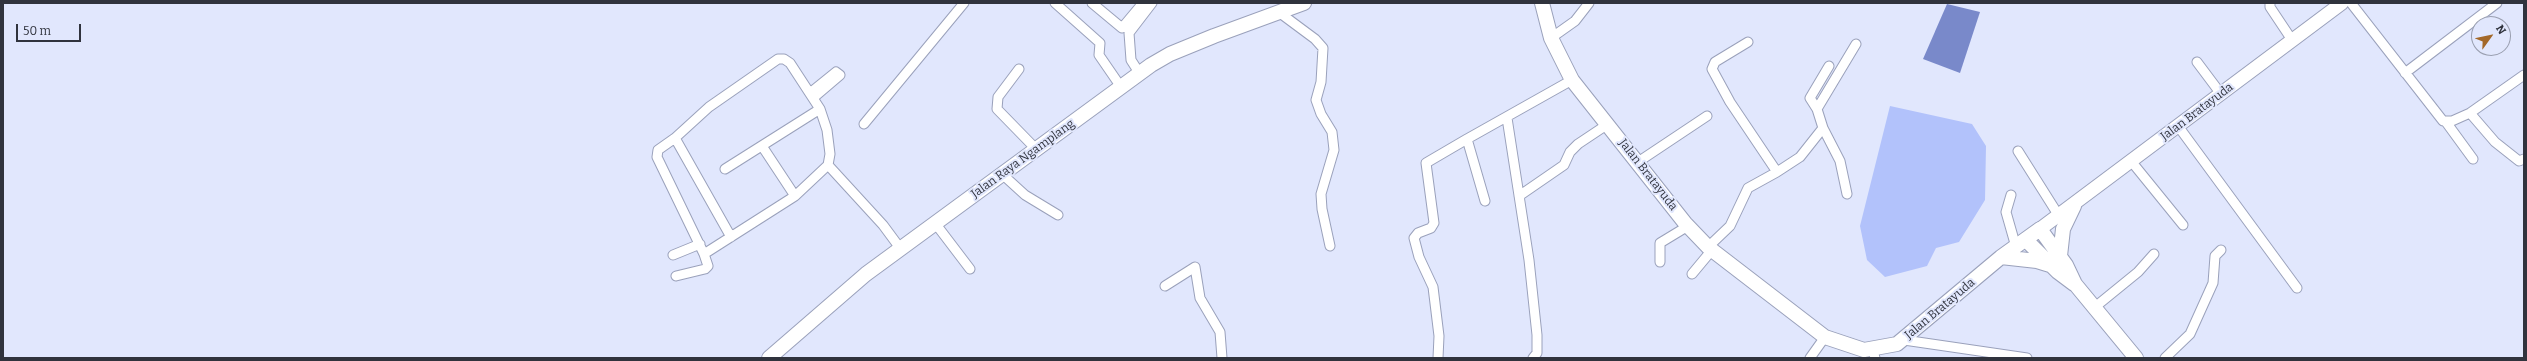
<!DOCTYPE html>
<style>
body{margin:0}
#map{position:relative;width:2527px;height:361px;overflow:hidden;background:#e1e7fd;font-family:Bitter,serif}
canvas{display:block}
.frame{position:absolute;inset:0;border:4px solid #30333d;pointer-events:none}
.north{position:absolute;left:2471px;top:16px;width:40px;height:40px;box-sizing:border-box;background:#e1e7fd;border:1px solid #9a9fb0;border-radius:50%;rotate:57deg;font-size:11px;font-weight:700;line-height:16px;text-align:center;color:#30333d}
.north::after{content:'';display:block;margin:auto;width:14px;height:18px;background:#a36829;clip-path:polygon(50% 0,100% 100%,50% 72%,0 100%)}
.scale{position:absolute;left:16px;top:24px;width:65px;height:18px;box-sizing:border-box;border:2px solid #30333d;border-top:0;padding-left:5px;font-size:12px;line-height:14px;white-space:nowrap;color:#30333d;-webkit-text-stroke:3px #e1e7fd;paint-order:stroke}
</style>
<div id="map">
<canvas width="2527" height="361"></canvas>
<div class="frame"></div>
<div class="north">N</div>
<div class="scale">50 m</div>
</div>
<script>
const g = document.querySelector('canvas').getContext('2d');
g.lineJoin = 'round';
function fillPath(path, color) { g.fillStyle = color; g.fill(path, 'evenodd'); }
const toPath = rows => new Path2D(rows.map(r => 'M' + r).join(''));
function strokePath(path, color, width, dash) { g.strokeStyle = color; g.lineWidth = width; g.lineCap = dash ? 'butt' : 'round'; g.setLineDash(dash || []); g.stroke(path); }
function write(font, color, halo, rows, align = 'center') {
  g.font = font + ' Bitter,serif'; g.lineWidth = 4; g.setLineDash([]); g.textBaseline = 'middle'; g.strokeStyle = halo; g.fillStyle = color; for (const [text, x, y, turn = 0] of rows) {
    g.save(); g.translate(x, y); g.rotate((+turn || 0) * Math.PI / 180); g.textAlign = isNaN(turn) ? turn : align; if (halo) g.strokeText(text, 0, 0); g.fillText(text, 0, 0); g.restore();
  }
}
fillPath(toPath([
 [1890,106,1972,124,1986,146,1985,200,1959,242,1936,248,1927,266,1885,277,1867,260,1860,226]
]), '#b2c2fb');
fillPath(toPath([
 [1947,4,1980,12,1960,73,1923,59]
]), '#7989ca');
const street = toPath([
 [1055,3,1100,43,1099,55,1121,87],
 [1092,3,1122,28,1143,3],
 [2270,3,2270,7,2292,40],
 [2351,3,2443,121,2452,121,2470,113,2524,75],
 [1280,13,1315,39,1323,48,1321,82,1316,100,1321,114,1332,132,1334,150,1321,194,1322,209,1330,246],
 [1551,38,1575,21,1589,3],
 [1748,42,1715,62,1712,69,1730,102,1777,172],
 [2197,62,2221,94],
 [1019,69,998,97,997,109,1036,149],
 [2405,73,2497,3],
 [1140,74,1131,60,1129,33,1152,3],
 [810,93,836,72,840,75,813,98],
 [1817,109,1810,98,1829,66],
 [2470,113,2495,142,2519,161,2524,159],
 [1507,118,1529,260,1537,335,1537,353,1533,358],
 [2446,122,2473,159],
 [864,124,964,3],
 [2178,126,2297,288],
 [1823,128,1817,109,1856,44],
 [675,138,658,150,657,157,704,254,795,196,828,165,830,154,827,130,820,109,790,63,784,59,778,59,709,107,675,138,731,237],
 [762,146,795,196],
 [2018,151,2059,216],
 [2131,161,2183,225],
 [1638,162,1707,116],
 [828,165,883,225,900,248],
 [725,169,820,109],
 [1002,174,1025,195,1058,215],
 [2011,195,2006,212,2016,247],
 [1519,196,1564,165,1570,152,1578,144,1608,124],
 [1485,201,1467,139,1572,80],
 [935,223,970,269],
 [1708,247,1730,226,1748,188,1777,172,1800,157,1823,128,1840,161,1847,194],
 [673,255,700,244],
 [1660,262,1660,243,1688,226],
 [1692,274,1712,250],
 [676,276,705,269,708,266,704,254],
 [1165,286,1195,267,1200,298,1220,332,1222,358],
 [2095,307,2138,272,2154,254],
 [1904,340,2027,358],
 [1873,350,1875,358],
 [1438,358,1439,336,1433,287,1419,257,1414,238,1418,233,1431,228,1434,223,1426,163,1467,139],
 [1810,358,1825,337],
 [2165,358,2190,334,2213,283,2215,256,2221,250]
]);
const secondary = toPath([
 [2040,229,2342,3]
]);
const primary = toPath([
 [1542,3,1551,38,1572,80,1685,223,1708,247,1825,337,1864,350,1897,344,2001,257,2040,229,2066,265,2075,284,2136,358],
 [2026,240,2058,272,2074,284],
 [2060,256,2063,229,2074,206],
 [2001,257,2037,261,2050,265],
 [769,358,866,274,1151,65,1170,54,1214,36,1304,3]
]);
strokePath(street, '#9aa1bb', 11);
strokePath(secondary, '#9aa1bb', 15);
strokePath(primary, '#9aa1bb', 16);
strokePath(street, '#fff', 9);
strokePath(secondary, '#fff', 13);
strokePath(primary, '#fff', 14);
write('12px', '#30333d', '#e1e7fd', [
 ["Jalan Bratayuda",2197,112,-37],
 ["Jalan Raya Ngamplang",1023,159,-36],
 ["Jalan Bratayuda",1648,175,52],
 ["Jalan Bratayuda",1940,309,-40]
]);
</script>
